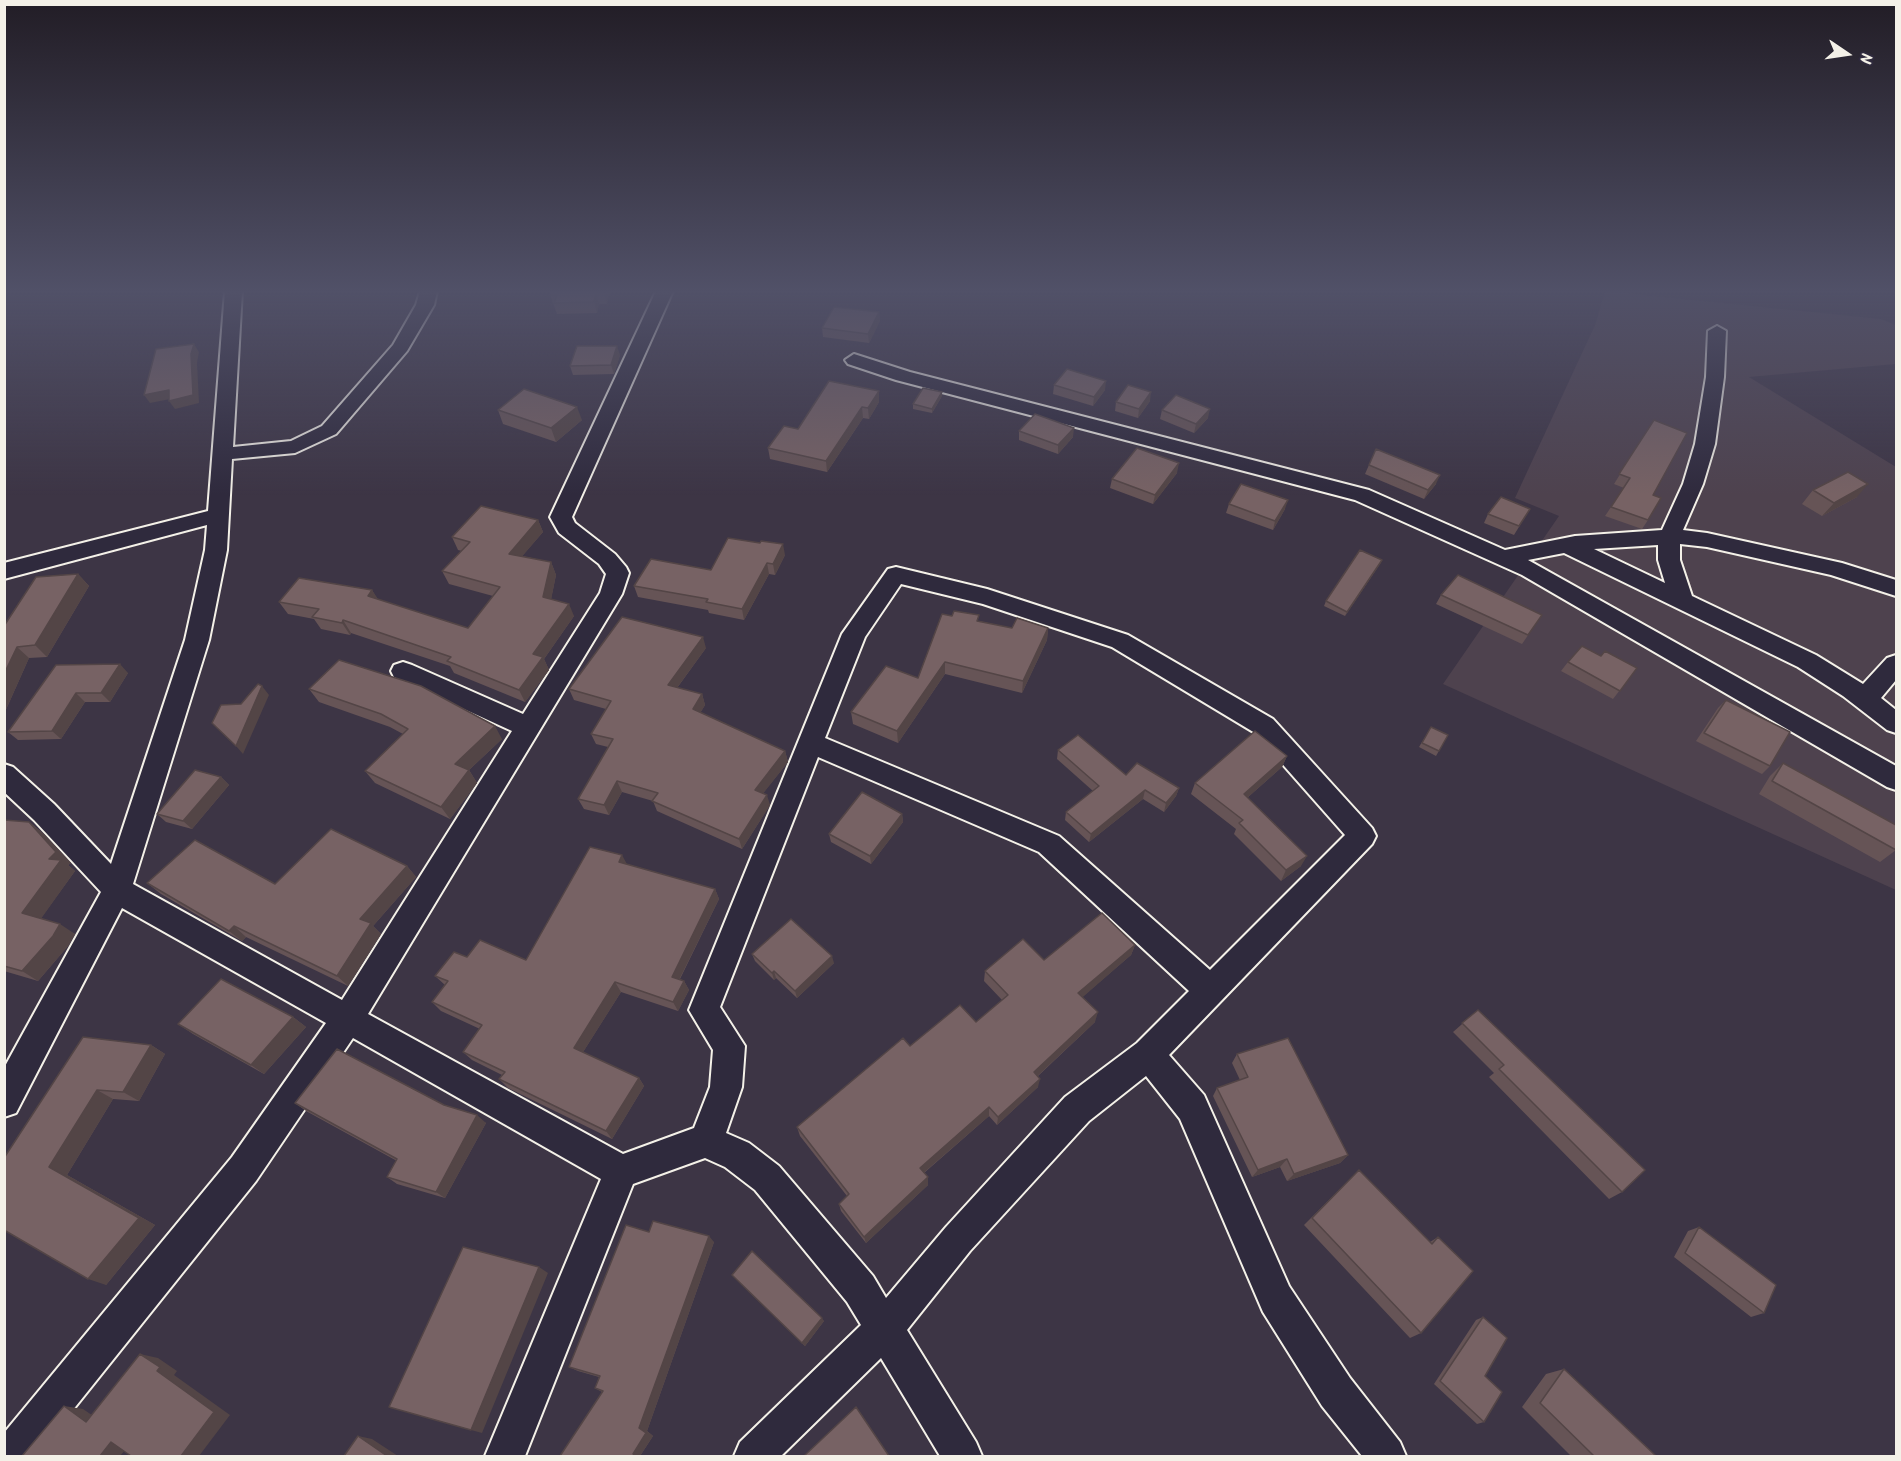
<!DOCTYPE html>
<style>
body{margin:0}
#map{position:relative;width:1901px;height:1461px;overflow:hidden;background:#3d3545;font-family:Kalam,sans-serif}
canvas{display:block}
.frame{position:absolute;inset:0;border:6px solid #f4f1e8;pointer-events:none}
.north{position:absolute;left:1817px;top:24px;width:60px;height:60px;-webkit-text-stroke:4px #2f2a3d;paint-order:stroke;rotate:103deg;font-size:16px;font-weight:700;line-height:24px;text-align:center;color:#f4f1e8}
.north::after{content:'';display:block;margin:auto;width:21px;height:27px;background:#f4f1e8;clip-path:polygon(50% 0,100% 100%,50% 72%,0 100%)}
</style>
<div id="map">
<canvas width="1901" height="1461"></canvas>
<div class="frame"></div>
<div class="north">N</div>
</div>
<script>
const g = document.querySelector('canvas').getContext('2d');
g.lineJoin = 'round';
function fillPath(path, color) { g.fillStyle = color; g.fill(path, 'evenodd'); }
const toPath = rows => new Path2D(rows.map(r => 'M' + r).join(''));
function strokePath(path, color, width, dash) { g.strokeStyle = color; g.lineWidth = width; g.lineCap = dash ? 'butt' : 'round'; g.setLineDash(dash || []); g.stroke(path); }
fillPath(toPath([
 [1605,291,1881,319,1896,325,1896,364,1749,377,1896,467,1896,890,1443,684,1559,516,1515,498,1595,325]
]), '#4e424e');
const minor = toPath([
 [225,291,242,291,233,447,291,441,322,426,393,345,416,305,420,291,437,291,434,305,407,351,336,434,295,453,232,459,227,550,209,640,133,884,342,1000,512,731,394,677,391,671,394,665,403,662,412,665,523,714,600,593,606,574,599,564,559,533,550,517,656,291,673,291,572,517,575,523,615,554,626,567,629,573,622,594,368,1014,623,1154,694,1128,710,1087,713,1050,689,1010,842,634,888,569,896,567,987,589,1128,635,1273,719,1372,828,1376,836,1372,844,1169,1055,1204,1095,1289,1286,1350,1378,1400,1442,1406,1456,1362,1456,1322,1406,1263,1312,1180,1119,1146,1076,1089,1121,970,1251,907,1330,976,1442,982,1456,940,1456,881,1358,781,1456,734,1456,740,1442,861,1325,847,1302,755,1190,725,1167,705,1158,633,1184,525,1456,485,1456,601,1179,353,1038,256,1181,36,1456,4,1456,4,1433,232,1157,326,1023,122,908,16,1113,4,1117,4,1068,101,892,34,820,4,792,4,764,13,767,54,804,111,864,185,640,205,550,207,525,4,579,4,563,208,511,225,291],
 [901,584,983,604,1112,647,1255,733,1345,835,1210,970,1059,836,825,738,865,637,901,584],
 [818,757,1039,852,1189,991,1137,1043,1065,1097,946,1227,886,1298,873,1276,779,1166,749,1143,726,1133,742,1087,745,1046,720,1007,818,757],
 [1717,326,1726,331,1724,377,1715,444,1703,484,1683,530,1707,533,1842,563,1896,580,1896,596,1831,575,1707,547,1680,544,1680,560,1692,596,1816,655,1863,684,1887,658,1896,655,1896,680,1881,698,1896,710,1896,733,1887,730,1843,696,1798,667,1564,553,1528,560,1896,766,1896,790,1887,787,1522,575,1355,500,896,380,848,364,845,360,854,354,910,372,1369,490,1505,550,1575,536,1662,530,1683,484,1695,444,1706,377,1708,331,1717,326],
 [1658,545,1658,560,1665,583,1594,549,1658,545]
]);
strokePath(minor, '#f4f1e8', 4);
fillPath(minor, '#2f2a3d');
fillPath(toPath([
 [551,291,610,291,607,304,599,304,597,313,557,314,550,295],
 [879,312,880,321,869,343,823,337,822,328],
 [620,355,614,374,573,375,570,366],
 [1054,385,1105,390,1093,406,1053,394],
 [879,391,879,402,869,419,863,418,827,472,770,459,768,448,798,429],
 [942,396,932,413,913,409,913,404],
 [1150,401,1138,418,1115,411,1116,402],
 [498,410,582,420,556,442,503,424],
 [1162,410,1208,418,1194,433,1160,419],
 [1654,420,1653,495,1648,520,1642,529,1605,516,1624,488,1614,484],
 [1019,431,1073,437,1058,454,1019,440],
 [1376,449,1436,484,1424,499,1365,474],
 [1177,473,1153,504,1110,488,1112,479],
 [1813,490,1857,497,1822,516,1802,504],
 [1229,504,1285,509,1273,530,1226,513],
 [1530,509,1514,535,1484,523,1488,514],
 [538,520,543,532,522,556,551,562,556,575,551,599,574,616,544,659,549,670,525,702,454,673,450,666,351,633,350,635,321,629,314,619,288,614,279,602,372,590,377,599,468,628,493,596,449,584,442,571,462,551,458,550,452,537],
 [785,555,775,575,769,574,744,620,709,613,708,610,638,597,634,586],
 [1382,560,1380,564,1345,616,1324,606,1326,601],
 [78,574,89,586,47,657,29,658,4,714,4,626],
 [1441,595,1542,615,1522,644,1436,604],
 [979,621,1012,628,1048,628,1047,640,1022,693,945,674,898,743,853,724,851,712,918,678],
 [706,648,677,688,702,694,705,705,700,713,785,751,788,762,763,793,770,805,742,849,657,811,653,801,622,792,609,815,584,809,578,799,608,747,596,744,591,734,606,709,574,700,569,689],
 [1601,656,1637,668,1613,699,1561,671,1568,662],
 [56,665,128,673,110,702,85,702,61,739,18,740,8,732],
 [309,689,502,739,469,770,477,783,450,819,375,783,365,771,403,734,390,727,319,702],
 [1726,700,1770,766,1762,774,1696,741,1718,708],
 [1431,727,1448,735,1436,756,1419,747],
 [1058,750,1126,775,1179,788,1176,796,1164,812,1143,799,1089,842,1065,820,1066,812,1093,791,1057,759],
 [1287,756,1282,767,1247,798,1301,866,1281,881,1234,834,1236,829,1191,794,1195,783],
 [1783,763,1896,850,1880,862,1759,794,1770,776],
 [221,777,229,785,192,829,166,822,157,814],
 [902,814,903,822,871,864,831,842,829,834],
 [4,820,29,822,44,834,71,863,68,865,75,871,41,918,75,934,68,946,38,981,4,971],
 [627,864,715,889,719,899,680,979,684,981,689,990,678,1011,621,992,583,1052,639,1078,644,1086,612,1139,508,1088,499,1079,502,1075,472,1060,463,1052,480,1029,441,1011,432,1002,445,985,435,976,467,957,526,960],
 [407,866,416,877,373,926,381,934,348,986,246,937,242,941,161,894,147,883,275,884],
 [1135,945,1131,955,1082,997,1095,1022,1038,1076,1038,1087,997,1125,989,1116,924,1173,928,1177,928,1185,866,1243,841,1211,839,1204,847,1196,800,1136,797,1127,910,1046,976,1022,1002,1000,984,981,985,971],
 [752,954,834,963,797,998,776,978,774,980,755,961],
 [1478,1010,1622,1192,1609,1199,1489,1077,1494,1073,1453,1032],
 [293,1017,306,1027,264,1074,193,1034,178,1024],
 [151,1045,165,1054,139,1101,113,1099,67,1175,155,1225,106,1285,4,1158],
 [1237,1054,1348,1155,1340,1163,1287,1181,1280,1167,1252,1177,1213,1096,1217,1088,1240,1080,1232,1063],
 [295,1103,444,1105,486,1123,445,1198,397,1184,387,1177,397,1161,306,1111],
 [1359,1170,1430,1242,1438,1237,1421,1333,1410,1338,1304,1225],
 [1699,1227,1764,1313,1751,1317,1674,1257,1688,1231],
 [649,1232,714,1242,647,1431,653,1436,640,1456,560,1456,602,1392,595,1388,599,1377,578,1371,569,1367],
 [732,1275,824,1321,805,1346],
 [1483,1317,1485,1376,1484,1422,1477,1424,1434,1384,1476,1320],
 [1564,1369,1656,1456,1571,1456,1522,1407,1546,1374]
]), '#665456');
fillPath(toPath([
 [605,291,610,291,607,304,604,293],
 [596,293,599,304,597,313,594,302],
 [879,312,880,321,869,343,868,334],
 [194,344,199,352,197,363,199,403,175,409,169,401,191,354],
 [617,346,620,355,614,374,611,365],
 [1106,381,1105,390,1093,406,1094,397],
 [169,390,175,398,150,403,144,395],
 [879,391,879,402,869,419,868,408],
 [942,392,942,396,932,413,932,409],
 [1151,392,1150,401,1138,418,1139,409],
 [577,407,582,420,556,442,551,428],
 [862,407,863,418,827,472,826,461],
 [1210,409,1208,418,1194,433,1196,424],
 [1074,428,1073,437,1058,454,1058,445],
 [1179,463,1177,473,1153,504,1155,495],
 [1440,475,1436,484,1424,499,1428,490],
 [1868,484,1857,497,1822,516,1834,503],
 [1288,500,1285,509,1273,530,1275,521],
 [538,520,543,532,514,566,509,554],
 [783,544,785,555,775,575,773,564],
 [1382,560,1380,564,1345,616,1347,612],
 [551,562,556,575,549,610,543,597],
 [767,563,769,574,744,620,742,609],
 [78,574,89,586,47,657,35,645],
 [372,590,380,602,368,596],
 [569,604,574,616,544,659,549,670,525,702,519,690,533,654],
 [343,620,351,633,350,635,342,623],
 [1048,628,1047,640,1022,693,1023,681],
 [703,637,706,648,671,696,668,685],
 [17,647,29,658,4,714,4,674],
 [945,662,945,674,898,743,897,731],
 [120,664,128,673,110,702,101,693],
 [262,686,269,695,243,754,236,746],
 [76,693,85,702,61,739,52,731],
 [702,694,705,705,696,720,693,709],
 [495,726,502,739,469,770,477,783,450,819,441,807,455,764],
 [785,751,788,762,758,800,755,790],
 [1287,756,1282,767,1239,805,1244,794],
 [221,777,229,785,192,829,183,821],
 [617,781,622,792,609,815,604,805],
 [1179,788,1176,796,1164,812,1166,803],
 [1145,790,1143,799,1089,842,1091,834],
 [767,795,770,805,742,849,739,839],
 [902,814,903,822,871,864,870,856],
 [29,822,44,834,71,863,68,865,75,871,38,923,22,913,49,859],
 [622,855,628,866,619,862],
 [1307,856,1301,866,1281,881,1286,870],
 [407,866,416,877,373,926,381,934,348,986,337,976,360,919],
 [715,889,719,899,676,986,672,977],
 [60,924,75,934,68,946,38,981,22,971],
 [234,926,246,937,242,941,229,931],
 [1135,945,1131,955,1076,1003,1078,993],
 [832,956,834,963,797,998,795,991],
 [774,971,776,978,774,980,772,973],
 [684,981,689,990,678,1011,673,1002],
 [615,982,621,992,580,1057,574,1048],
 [1098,1012,1095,1022,1032,1081,1034,1072],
 [293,1017,306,1027,264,1074,251,1065],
 [151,1045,165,1054,139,1101,123,1092],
 [639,1078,644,1086,612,1139,606,1131],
 [1040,1079,1038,1087,997,1125,998,1117],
 [97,1090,113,1099,67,1175,155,1225,106,1285,88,1279,49,1167],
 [989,1107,989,1116,921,1175,920,1168],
 [477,1115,486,1123,445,1198,436,1192],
 [1348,1155,1340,1163,1287,1181,1294,1174],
 [1287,1159,1280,1167,1252,1177,1258,1170],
 [928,1177,928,1185,866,1243,864,1237],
 [709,1236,714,1242,647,1431,653,1436,640,1456,641,1456,636,1456,633,1454,639,1428],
 [539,1267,548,1273,482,1433,471,1430],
 [822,1318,824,1321,805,1346,802,1343],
 [140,1354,158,1358,177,1371,174,1375,230,1415,199,1456,181,1456,157,1371],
 [64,1406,83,1409,105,1424,86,1422],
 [358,1436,372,1439,398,1456,387,1456],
 [111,1442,130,1444,120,1456,100,1456]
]), '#534546');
const building = toPath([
 [551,291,605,291,604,293,596,293,594,302,554,303,557,295,550,295,551,291],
 [834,307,879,312,868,334,822,328,834,307],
 [194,344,191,354,193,395,169,401,169,390,144,395,156,349,194,344],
 [577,346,617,346,611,365,570,366,577,346],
 [1067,369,1106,381,1094,397,1054,385,1067,369],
 [829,381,879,391,868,408,862,407,826,461,768,448,784,426,798,429,829,381],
 [1128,385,1151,392,1139,409,1116,402,1128,385],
 [923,388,942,392,932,409,913,404,923,388],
 [524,389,577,407,551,428,498,410,524,389],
 [1176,395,1210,409,1196,424,1162,410,1176,395],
 [1035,414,1074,428,1058,445,1019,431,1035,414],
 [1654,420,1687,433,1653,495,1661,498,1648,520,1611,507,1630,478,1619,474,1654,420],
 [1137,448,1179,463,1155,495,1112,479,1137,448],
 [1376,449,1440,475,1428,490,1369,465,1376,449],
 [1848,472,1868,484,1834,503,1813,490,1848,472],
 [1241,484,1288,500,1275,521,1229,504,1241,484],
 [1501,497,1530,509,1519,526,1488,514,1501,497],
 [481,506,538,520,509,554,551,562,543,597,569,604,533,654,543,657,519,690,447,661,451,657,343,620,342,623,312,617,319,609,279,602,299,578,372,590,368,596,468,628,500,587,442,571,470,542,452,537,481,506],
 [728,538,760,543,761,541,783,544,773,564,767,563,742,609,706,602,708,599,634,586,651,559,711,570,728,538],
 [1360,550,1382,560,1347,612,1326,601,1360,550],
 [78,574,35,645,17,647,4,674,4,626,36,577,78,574],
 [1458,575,1542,615,1528,635,1441,595,1458,575],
 [954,611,979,615,977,621,1012,628,1017,618,1048,628,1023,681,945,662,897,731,851,712,886,666,918,678,942,614,952,616,954,611],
 [622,617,703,637,668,685,702,694,693,709,785,751,755,790,767,795,739,839,652,801,658,793,617,781,604,805,578,799,613,739,591,734,611,701,569,689,622,617],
 [1582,646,1601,656,1605,651,1637,668,1620,691,1568,662,1582,646],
 [339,660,421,686,495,726,455,764,469,770,441,807,365,771,408,729,381,714,309,689,339,660],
 [120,664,101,693,76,693,52,731,8,732,56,665,120,664],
 [258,684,262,686,236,746,212,723,221,705,241,704,258,684],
 [1726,700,1790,732,1770,766,1704,733,1726,700],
 [1431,727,1448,735,1439,751,1422,743,1431,727],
 [1255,731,1287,756,1244,794,1307,856,1286,870,1239,823,1243,820,1195,783,1255,731],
 [1078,735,1126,775,1137,763,1179,788,1166,803,1145,790,1091,834,1066,812,1099,786,1058,750,1078,735],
 [1783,763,1896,825,1896,850,1772,781,1783,763],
 [195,770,221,777,183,821,157,814,195,770],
 [862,792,902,814,870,856,829,834,862,792],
 [4,820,29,822,56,852,49,859,61,860,22,913,60,924,53,936,22,971,4,966,4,820],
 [331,829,407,866,360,919,371,923,337,976,234,926,229,931,147,883,195,840,275,884,331,829],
 [590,847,622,855,619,862,715,889,672,977,684,981,673,1002,615,982,574,1048,639,1078,606,1131,499,1079,505,1072,463,1052,482,1025,432,1002,448,981,435,976,454,952,467,957,480,940,526,960,590,847],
 [1102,913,1135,945,1078,993,1098,1012,1034,1072,1040,1079,998,1117,989,1107,920,1168,928,1177,864,1237,839,1204,849,1194,797,1127,903,1038,910,1046,960,1005,976,1022,1008,995,985,971,1023,939,1044,960,1102,913],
 [791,919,832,956,795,991,774,971,772,973,752,954,791,919],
 [221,979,293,1017,251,1065,178,1024,221,979],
 [1478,1010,1645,1170,1622,1192,1499,1069,1504,1065,1462,1023,1478,1010],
 [83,1037,151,1045,123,1092,97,1090,49,1167,139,1218,88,1279,4,1230,4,1158,83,1037],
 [1288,1038,1348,1155,1294,1174,1287,1159,1258,1170,1217,1088,1248,1077,1237,1054,1288,1038],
 [337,1049,444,1105,477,1115,436,1192,387,1177,397,1159,295,1103,337,1049],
 [1359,1170,1432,1244,1438,1237,1473,1271,1421,1333,1312,1218,1359,1170],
 [653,1221,709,1236,639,1428,646,1433,633,1454,636,1456,560,1456,603,1391,595,1388,600,1376,569,1367,626,1225,649,1232,653,1221],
 [1699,1227,1776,1285,1764,1313,1685,1253,1699,1227],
 [463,1247,539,1267,471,1430,389,1407,463,1247],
 [752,1251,822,1318,802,1343,732,1275,752,1251],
 [1483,1317,1507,1338,1485,1376,1502,1392,1484,1422,1440,1381,1483,1317],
 [140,1354,160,1367,157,1371,214,1412,181,1456,131,1456,111,1442,100,1456,22,1456,64,1406,86,1422,140,1354],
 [1564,1369,1656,1456,1594,1456,1540,1403,1564,1369],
 [856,1407,889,1456,804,1456,856,1407],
 [358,1436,387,1456,344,1456,358,1436]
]);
fillPath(building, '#776264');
strokePath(building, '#534546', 1.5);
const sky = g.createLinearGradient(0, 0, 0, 495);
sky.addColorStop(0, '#221d26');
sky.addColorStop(0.59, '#515168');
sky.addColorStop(1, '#51516800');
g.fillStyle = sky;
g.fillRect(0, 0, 1901, 495);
</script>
